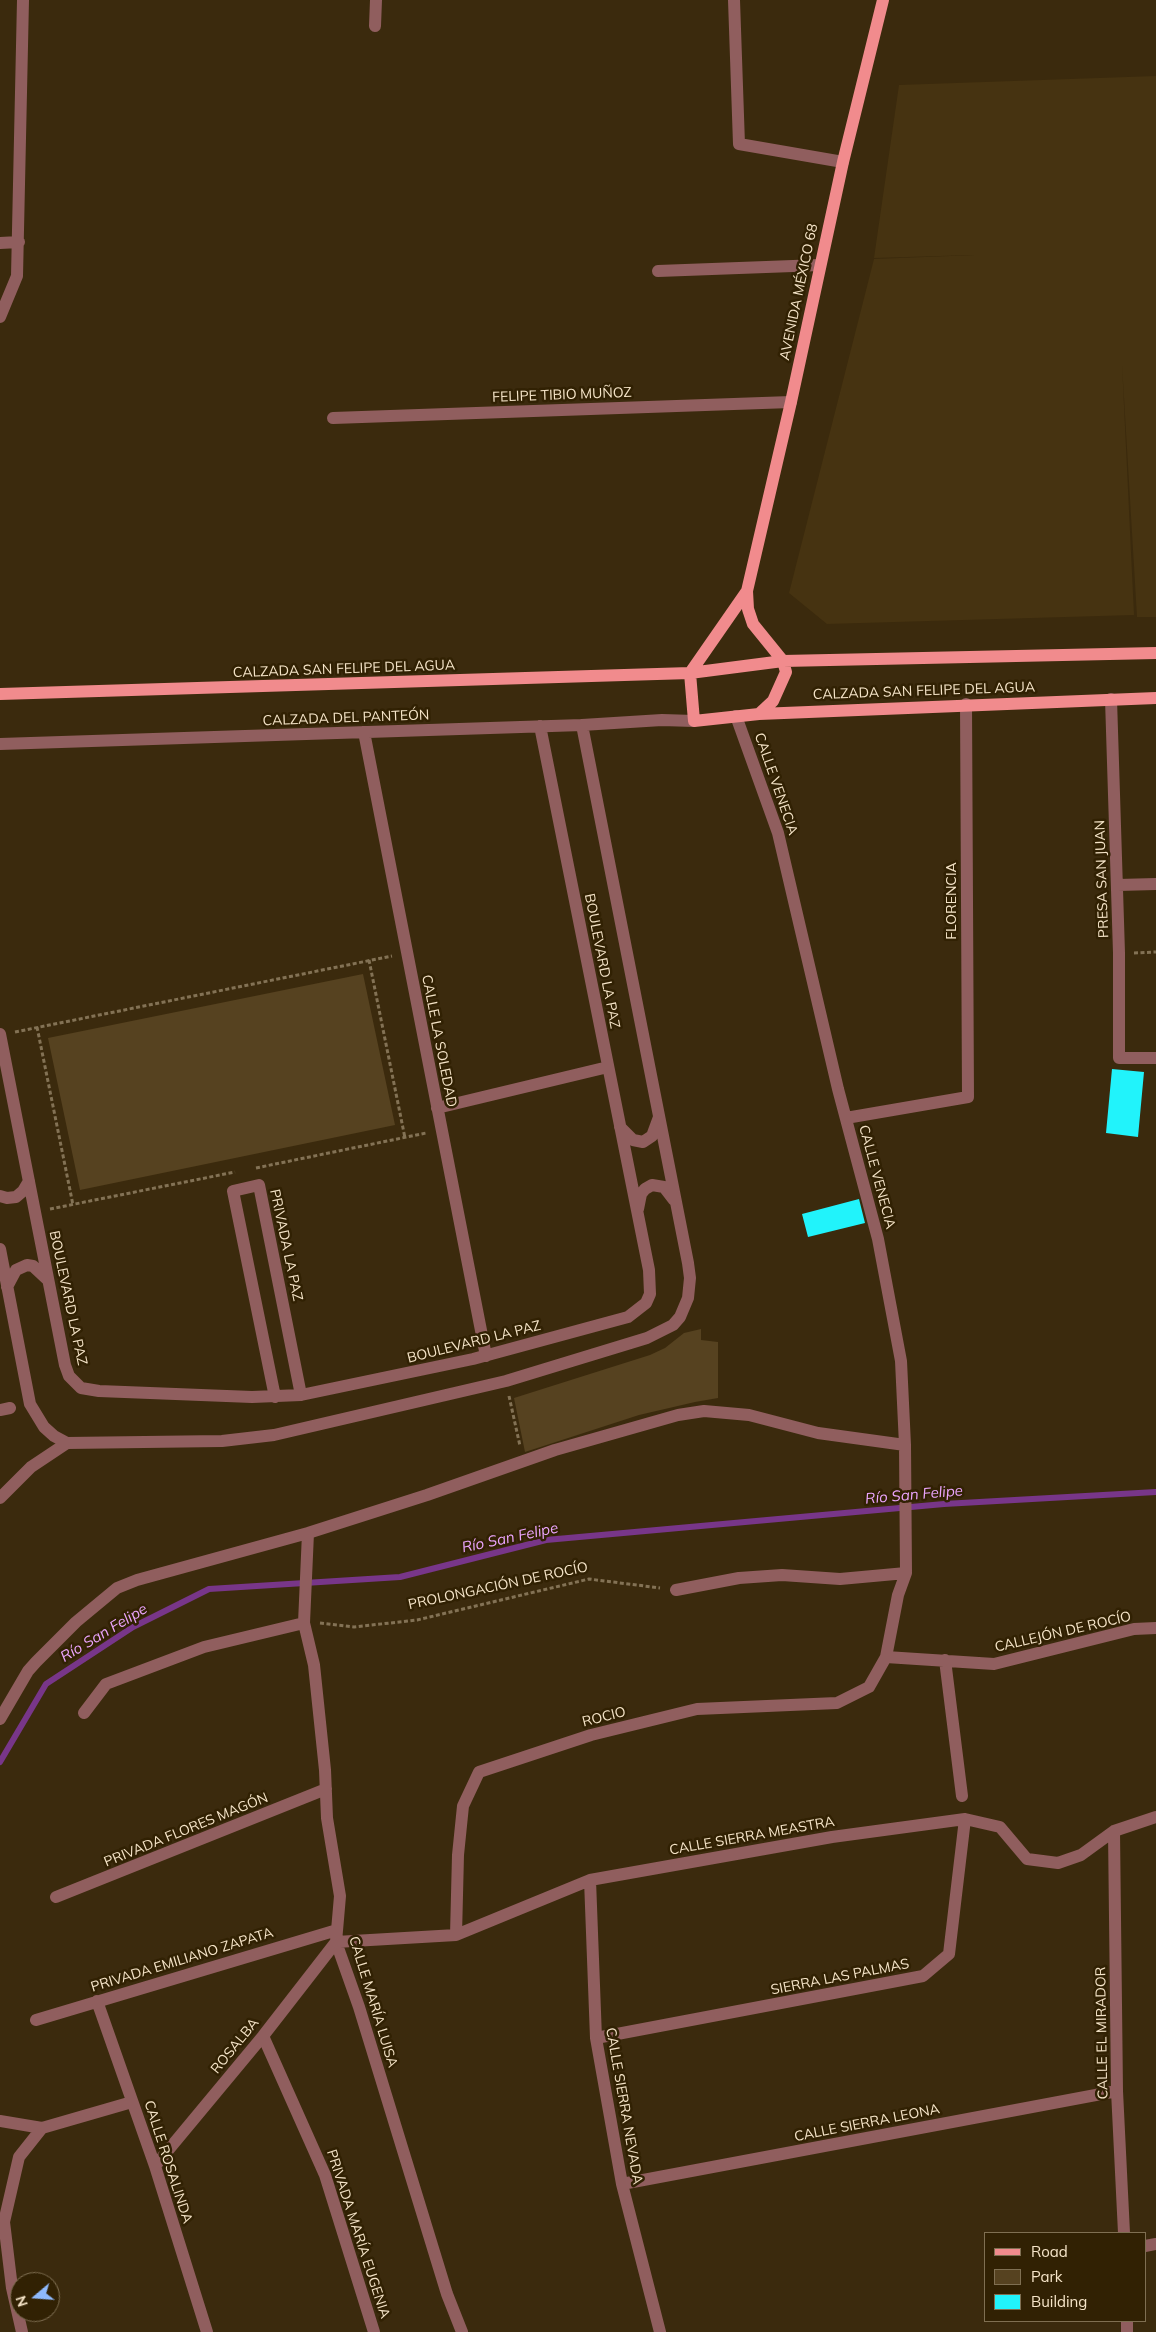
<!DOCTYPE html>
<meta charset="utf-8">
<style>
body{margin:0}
#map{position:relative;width:1156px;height:2332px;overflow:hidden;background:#3b2a0d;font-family:Mulish,sans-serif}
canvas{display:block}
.legend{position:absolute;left:984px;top:2232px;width:162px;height:90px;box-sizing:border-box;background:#312103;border:1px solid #7f6f52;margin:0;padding:6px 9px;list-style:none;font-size:15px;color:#f5e4c8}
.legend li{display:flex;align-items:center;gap:10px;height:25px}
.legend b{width:25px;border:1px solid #7f6f52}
.north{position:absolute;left:10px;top:2272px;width:50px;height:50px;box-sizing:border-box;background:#312103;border:1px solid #7f6f52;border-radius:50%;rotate:252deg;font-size:14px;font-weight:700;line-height:20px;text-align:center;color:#f5e4c8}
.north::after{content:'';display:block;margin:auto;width:18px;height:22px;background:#8eb9fc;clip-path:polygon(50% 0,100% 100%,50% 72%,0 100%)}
</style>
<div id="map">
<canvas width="1156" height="2332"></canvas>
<ul class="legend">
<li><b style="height:6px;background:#f18b8d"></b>Road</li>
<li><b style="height:14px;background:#564220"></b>Park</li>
<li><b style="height:14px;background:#21f3fb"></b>Building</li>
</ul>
<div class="north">N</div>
</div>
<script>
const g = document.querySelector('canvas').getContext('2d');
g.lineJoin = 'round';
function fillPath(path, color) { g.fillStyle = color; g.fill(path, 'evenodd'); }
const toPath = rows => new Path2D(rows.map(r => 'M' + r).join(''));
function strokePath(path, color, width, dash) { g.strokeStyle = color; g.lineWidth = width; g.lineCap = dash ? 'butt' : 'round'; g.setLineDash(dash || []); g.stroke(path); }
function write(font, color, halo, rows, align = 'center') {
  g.font = font + ' Mulish,sans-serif'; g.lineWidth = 5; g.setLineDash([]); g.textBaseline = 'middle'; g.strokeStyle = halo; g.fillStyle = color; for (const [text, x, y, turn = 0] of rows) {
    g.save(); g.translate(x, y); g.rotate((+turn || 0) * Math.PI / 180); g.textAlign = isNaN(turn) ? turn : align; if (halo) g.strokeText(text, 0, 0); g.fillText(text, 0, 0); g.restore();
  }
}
fillPath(toPath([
 [1156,76,1156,617,1137,617,1122,364,1134,615,827,624,789,593,874,259,975,255,874,258,899,85]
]), '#463311');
fillPath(toPath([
 [363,974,395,1125,80,1190,48,1038],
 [701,1329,701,1340,718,1342,718,1398,695,1402,639,1415,525,1452,514,1398,650,1355,665,1348,684,1333]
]), '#564220');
strokePath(toPath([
 [0,1762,46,1684,133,1627,209,1589,400,1577,546,1540,944,1504,1156,1492]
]), '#783689', 6);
fillPath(toPath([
 [1112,1069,1144,1072,1138,1137,1106,1133],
 [859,1199,865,1223,808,1237,802,1214]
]), '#21f3fb');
strokePath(toPath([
 [1134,953,1156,952],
 [369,960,405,1138],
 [37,1027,73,1205],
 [15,1032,392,956],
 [256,1168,426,1133],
 [50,1209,235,1172],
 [509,1396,520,1446],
 [320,1623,354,1627,417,1620,589,1579,660,1588]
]), '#837255', 3, [4, 2.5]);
strokePath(toPath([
 [734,0,739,144,843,162],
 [375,26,376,0],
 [0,243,19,242],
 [658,271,820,265],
 [0,317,17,276,23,0],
 [333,418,791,402],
 [1111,699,1119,953,1119,1058,1156,1058],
 [364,732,486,1356],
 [0,744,582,725,662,720,694,721],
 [1118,885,1156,884],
 [0,1034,65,1365,69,1376,81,1388,99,1391,252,1397,301,1395,473,1359,628,1317,646,1303,650,1294,649,1270,540,726],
 [437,1108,608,1067],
 [846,1118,968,1097,966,704],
 [620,1127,633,1140,643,1142,652,1136,659,1117],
 [0,1196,7,1198,16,1197,23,1191,29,1181],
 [638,1209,641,1194,645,1189,652,1185,664,1187,674,1200],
 [0,1249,30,1404,44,1427,54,1436,67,1443,222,1441,274,1435,506,1381,647,1338,673,1325,680,1317,688,1298,690,1278,688,1263,582,725],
 [7,1287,16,1270,27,1265,33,1266,48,1280],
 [275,1397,233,1191,259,1185,301,1395],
 [0,1410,10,1408],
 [0,1498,31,1467,67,1443],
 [308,1533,304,1623,314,1665,325,1770,327,1818,340,1896,336,1942,359,2007,447,2294,462,2332],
 [676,1590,739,1578,782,1575,840,1579,906,1573],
 [886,1657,994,1664,1134,1629,1156,1628],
 [945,1660,962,1796],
 [84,1713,106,1684,204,1647,304,1623],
 [0,1719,28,1671,36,1662,76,1622,117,1588,137,1580,308,1533,427,1495,555,1450,678,1415,704,1411,749,1415,818,1433,905,1445],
 [1114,1831,1117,2091,1124,2233],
 [590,1880,596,2038,622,2184,660,2332],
 [56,1897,326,1789],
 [456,1935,458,1855,463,1806,479,1772,591,1735,697,1709,837,1703,869,1687,886,1657,898,1595,906,1573,905,1445,901,1361,878,1239,838,1089,778,833,736,716],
 [97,2001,155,2166,207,2332],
 [36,2020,337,1930],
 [263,2036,325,2175,374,2332],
 [596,2038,923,1976,949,1954,965,1819],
 [0,2121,42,2128,132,2102],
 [155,2166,263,2036,336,1942,456,1935,590,1880,832,1837,965,1819,1000,1827,1027,1859,1058,1863,1081,1855,1114,1831,1156,1817],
 [622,2184,1117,2091],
 [1145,2246,1156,2244],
 [1127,2321,1127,2332],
 [22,2332,12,2288,4,2222,19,2157,42,2128]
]), '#905e5e', 12);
strokePath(toPath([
 [747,591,690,673,694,721,759,714,1156,698],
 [0,694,690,673,783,661,1156,653],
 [759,714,773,701,786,672,783,661,753,624,748,609,747,591,791,402,843,162,883,0]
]), '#f18b8d', 12);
write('14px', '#f5e4c8', '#312103', [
 ["AVENIDA MÉXICO 68",799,292,-78],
 ["FELIPE TIBIO MUÑOZ",562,395,-2],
 ["CALZADA SAN FELIPE DEL AGUA",344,669,-2],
 ["CALZADA SAN FELIPE DEL AGUA",924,691,-2],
 ["CALZADA DEL PANTEÓN",346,718,-2],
 ["CALLE VENECIA",776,784,71],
 ["PRESA SAN JUAN",1102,879,-92],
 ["FLORENCIA",952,901,-90],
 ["BOULEVARD LA PAZ",602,961,79],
 ["CALLE LA SOLEDAD",439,1041,79],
 ["CALLE VENECIA",877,1177,75],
 ["PRIVADA LA PAZ",286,1245,78],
 ["BOULEVARD LA PAZ",68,1298,78],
 ["BOULEVARD LA PAZ",474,1342,-14],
 ["PROLONGACIÓN DE ROCÍO",498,1586,-12],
 ["CALLEJÓN DE ROCÍO",1063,1632,-13],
 ["ROCIO",604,1717,-14],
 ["PRIVADA FLORES MAGÓN",186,1830,-22],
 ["CALLE SIERRA MEASTRA",752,1836,-10],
 ["PRIVADA EMILIANO ZAPATA",182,1960,-17],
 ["SIERRA LAS PALMAS",840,1977,-11],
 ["CALLE MARÍA LUISA",373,2002,73],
 ["CALLE EL MIRADOR",1102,2033,-91],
 ["ROSALBA",235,2046,-51],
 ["CALLE SIERRA NEVADA",624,2106,80],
 ["CALLE SIERRA LEONA",867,2123,-11],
 ["CALLE ROSALINDA",168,2162,72],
 ["PRIVADA MARÍA EUGENIA",358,2234,72]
]);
write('italic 15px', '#eba5fd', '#312103', [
 ["Río San Felipe",914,1495,-5],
 ["Río San Felipe",510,1538,-12],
 ["Río San Felipe",104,1633,-31]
]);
</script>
